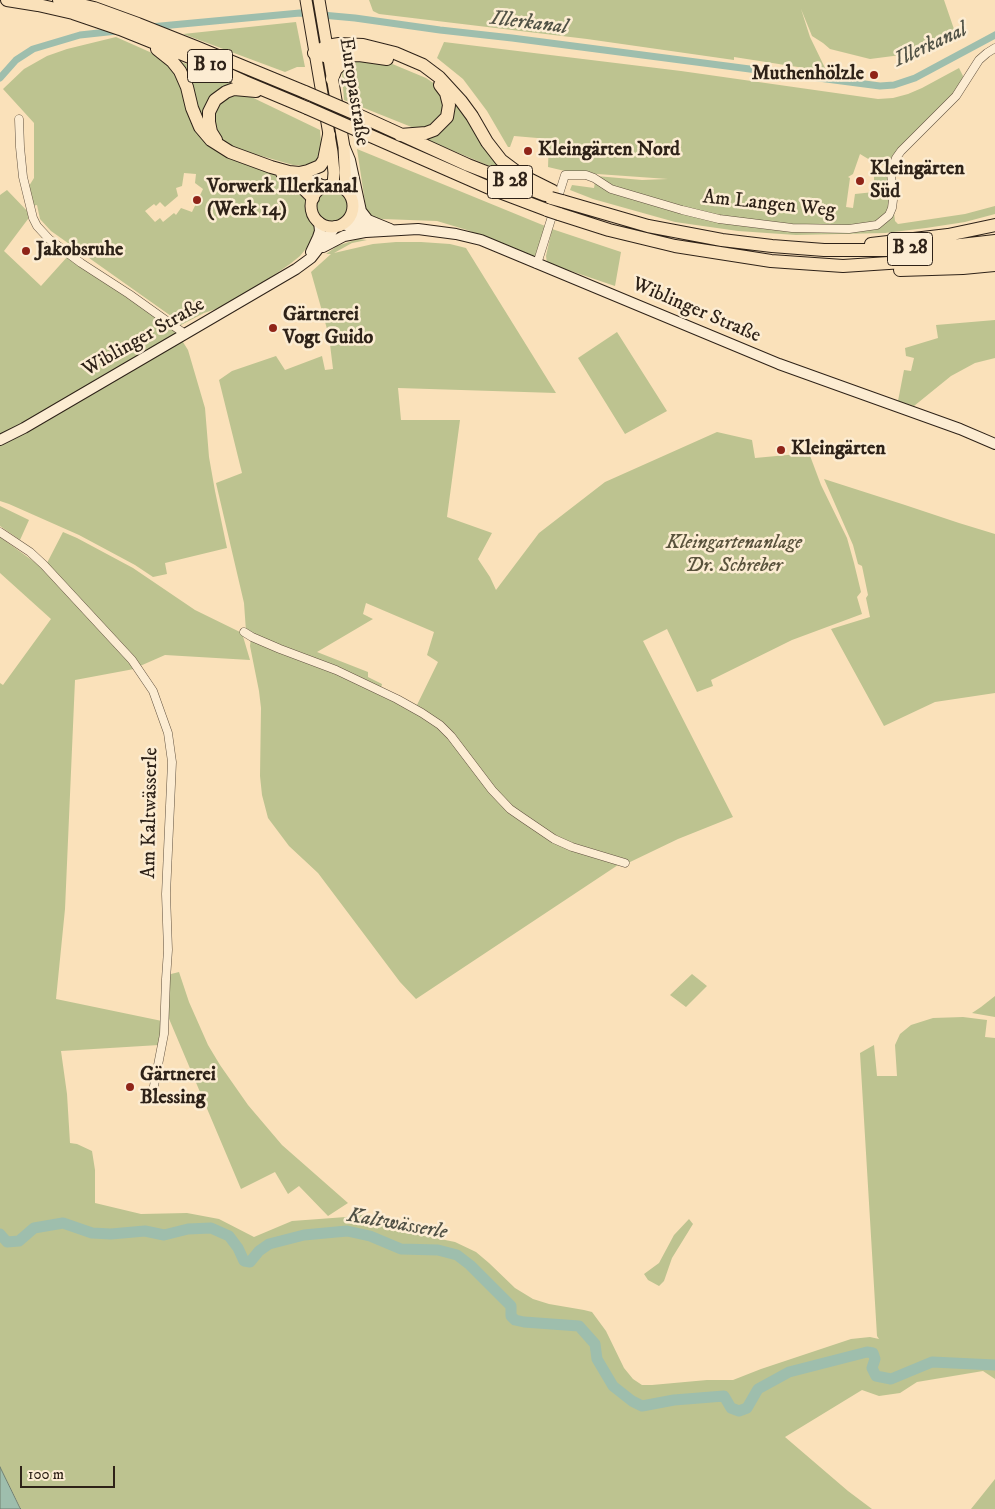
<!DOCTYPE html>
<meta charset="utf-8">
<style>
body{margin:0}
#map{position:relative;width:995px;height:1509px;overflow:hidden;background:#fae1ba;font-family:"IM FELL DW Pica",serif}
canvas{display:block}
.scale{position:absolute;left:20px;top:1466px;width:95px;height:22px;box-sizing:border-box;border:2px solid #2e2218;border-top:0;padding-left:6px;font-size:15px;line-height:18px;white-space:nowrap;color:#2e2218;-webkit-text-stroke:4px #fcecd2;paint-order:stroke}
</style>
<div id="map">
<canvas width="995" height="1509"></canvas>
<div class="scale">100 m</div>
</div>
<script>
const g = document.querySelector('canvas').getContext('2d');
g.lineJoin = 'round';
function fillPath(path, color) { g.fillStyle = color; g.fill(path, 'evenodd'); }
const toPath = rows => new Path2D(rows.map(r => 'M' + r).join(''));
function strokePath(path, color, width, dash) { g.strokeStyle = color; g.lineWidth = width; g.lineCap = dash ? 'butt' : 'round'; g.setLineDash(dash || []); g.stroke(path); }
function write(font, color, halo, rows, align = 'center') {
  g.font = font + ' "IM FELL DW Pica",serif'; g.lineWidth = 5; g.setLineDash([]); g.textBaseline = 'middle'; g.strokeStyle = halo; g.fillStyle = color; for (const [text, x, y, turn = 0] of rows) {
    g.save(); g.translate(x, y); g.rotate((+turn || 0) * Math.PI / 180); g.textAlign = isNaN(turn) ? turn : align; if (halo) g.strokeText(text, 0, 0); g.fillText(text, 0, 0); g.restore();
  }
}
fillPath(toPath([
 [369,0,944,0,956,35,928,47,901,55,870,59,830,49,823,43,812,36,801,9,810,37,826,70,817,70,734,57,734,60,587,39,379,14,373,11],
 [296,22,305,67,297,67,285,72,183,34],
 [116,37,161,57,180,79,193,120,238,161,281,177,291,184,305,197,309,217,314,224,315,230,313,237,309,245,300,256,290,264,251,291,222,307,204,313,181,325,175,323,178,321,51,231,40,219,37,205,31,206,29,186,34,178,34,123,3,89,24,69,47,56,67,49],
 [184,173,196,174,195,183,203,189,192,212,181,208,176,215,174,213,163,222,160,218,155,222,145,211,154,204,156,206,160,202,165,207,178,196,176,188,182,186],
 [444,42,681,71,878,99,893,98,908,94,922,88,959,68,963,76,961,86,893,155,887,166,875,163,860,154,853,174,848,177,850,178,846,207,853,208,855,194,874,192,874,177,877,170,886,170,889,173,895,221,898,224,965,214,995,206,995,214,965,222,926,228,885,233,796,235,738,231,675,222,593,199,570,190,572,185,594,188,596,176,642,180,668,179,569,172,548,167,549,139,514,136,510,147,508,147,487,111,463,79,437,58],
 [177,60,232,83,232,86,206,124],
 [365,60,390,63,426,78,435,84,441,92,444,109,438,121,425,128,414,128,344,100,342,74,344,68,351,63],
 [241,92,320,130,322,155,320,159,307,166,293,165,230,147,221,140,215,132,214,109,220,101],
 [450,94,511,175,425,139,432,134],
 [357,149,545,226,535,257,467,230,437,221,382,219,373,217,366,209],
 '315 206a17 17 0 1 1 34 0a17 17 0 1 1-34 0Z',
 [7,190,31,215,4,251,41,286,68,256,111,284,176,331,188,350,205,408,209,457,215,491,227,548,165,563,167,574,153,577,135,565,79,535,9,504,0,501,0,195],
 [552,229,621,252,615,286,547,263,546,256],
 [358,239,367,240,352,243,334,253,373,244,396,242,421,242,450,244,466,248,556,393,398,388,401,420,460,420,447,517,492,533,478,559,490,577,496,590,539,533,605,482,717,432,752,440,755,458,809,453,821,485,847,538,854,563,861,592,857,597,862,614,792,640,711,680,713,686,697,692,667,629,643,641,733,817,678,839,628,863,555,838,511,808,441,724,246,631,244,603,216,483,242,473,219,380,232,371,276,356,285,370,322,356,325,370,333,369,329,336,311,272,331,254,326,254,337,246],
 [366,603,434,632,427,655,438,662,417,705,381,688,382,684,368,677,368,672,317,652,373,619,363,614],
 [995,320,995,358,975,363,951,376,914,406,898,401,904,370,911,371,914,358,906,356,905,348,938,338,936,325],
 [617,332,667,411,625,434,578,358],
 [824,479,905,505,959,523,995,534,995,693,935,702,884,726,831,629,870,617,866,598,868,595,862,566,858,564,853,545],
 [0,506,29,520,20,540,0,526],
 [63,532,77,538,133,568,195,610,242,633,250,660,165,655,140,666,47,563],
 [0,537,40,566,118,649,134,669,75,680,65,909,56,999,162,1021,159,1045,61,1051,67,1094,70,1143,77,1144,92,1151,95,1170,95,1203,141,1214,187,1213,219,1219,254,1237,292,1221,346,1217,367,1214,411,1233,455,1242,476,1252,489,1263,515,1288,533,1299,549,1304,584,1310,592,1312,606,1331,624,1368,633,1379,642,1385,652,1385,707,1380,733,1380,761,1369,851,1339,870,1337,879,1339,877,1336,860,1053,874,1045,877,1076,897,1076,895,1045,900,1034,911,1025,933,1018,963,1017,987,1020,985,1037,995,1038,995,1379,983,1371,917,1382,900,1393,879,1396,862,1390,785,1437,848,1491,872,1509,21,1509,0,1467,0,683,3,685,51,619,0,573],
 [251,638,335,671,397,700,439,726,491,791,539,832,621,863,416,999,400,982,318,873,289,846,268,818,262,795,260,776,261,708,259,691,250,646],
 [179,972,189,1002,208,1045,220,1065,248,1105,282,1145,348,1203,328,1216,299,1186,288,1194,275,1172,241,1189,167,1014,167,975],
 [692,974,707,986,686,1007,670,995],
 [995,996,995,1017,972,1013,981,1007],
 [689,1219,693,1224,672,1258,664,1281,659,1286,648,1280,644,1274,659,1263,674,1235],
 [995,1479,995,1509,971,1509]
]), '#bdc390');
const water = toPath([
 [0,1467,20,1508,21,1509,0,1509,0,1467]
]);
fillPath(water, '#9ebead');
strokePath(water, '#718071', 1);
strokePath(toPath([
 [150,27,300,13,355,18,440,30,512,38,880,86,894,85,915,78,995,35],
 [0,78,16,60,33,49,80,35,117,31]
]), '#9ebead', 7);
strokePath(toPath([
 [0,1234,7,1242,19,1241,34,1228,63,1223,92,1233,111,1234,145,1231,164,1235,188,1229,211,1228,229,1236,238,1248,244,1261,250,1262,259,1251,269,1244,304,1235,347,1231,370,1236,401,1249,438,1250,457,1255,470,1265,511,1306,511,1316,515,1320,524,1322,579,1326,595,1344,597,1359,613,1386,632,1401,642,1406,674,1400,724,1396,731,1408,739,1411,747,1408,758,1389,789,1372,867,1352,873,1353,875,1359,872,1368,876,1376,891,1379,932,1362,995,1365]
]), '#9ebead', 11);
const minor = toPath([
 [19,119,20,147,23,177,33,218,37,226,49,239,81,263,129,294,185,334],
 [537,264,565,175,586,175,594,178,611,189,682,210,719,219,792,228,849,229,877,225,889,215,892,208,893,200,891,172,896,158,901,151,956,96,979,60,987,53,995,48],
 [0,532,30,552,44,565,132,660,153,691,168,733,172,762,166,894,168,950,166,979,164,1034,153,1091,149,1098],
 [244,632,252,637,280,649,336,670,397,699,422,713,440,725,451,736,492,790,510,809,523,818,554,839,572,847,625,863]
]);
const secondary = toPath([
 [345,148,350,160,361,211,368,220,390,229],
 [353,211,355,218,359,222,369,228],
 [343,224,366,232,418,229,456,234,481,240,779,364,960,429,995,444],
 [323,247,344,236,365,232],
 [311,252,318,237,320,231,319,222],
 [0,440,24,428,296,269,311,258,336,226]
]);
const primary = toPath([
 [306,0,332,152,334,173,333,185],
 [319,0,344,147,346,190],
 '311 206a21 21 0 1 1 42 0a21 21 0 1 1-42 0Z'
]);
const trunk = toPath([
 [7,0,38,5,73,13,120,29,192,58,245,82,307,108],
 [59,0,94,8,138,24,196,47,305,92],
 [157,49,172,61,180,71,187,87,192,108,200,127,211,140,230,152,271,167,289,172,299,173,308,171,320,166,324,160,329,135],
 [314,53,327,46,339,44,363,45,395,53,423,65,439,77,461,101,472,116,487,142,501,160,521,175,553,191],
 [314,53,328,57,359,55,387,59],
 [332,79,336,69,350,56],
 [356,114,468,165,545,195],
 [357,130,494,190,547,210],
 [400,135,426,133,434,130,447,117,449,105,446,93,440,85],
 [216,140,211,132,209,122,209,112,215,100,226,92,234,89,256,91],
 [282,173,295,180,313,198],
 [294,174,324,187],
 [562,201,648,226,722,240,772,246,824,250,890,250,943,247,995,241],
 [559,214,609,230,675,246,771,261,843,266,919,261,995,253],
 [871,244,948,235,995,225],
 [900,270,963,268,995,265]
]);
strokePath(minor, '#615240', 9);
strokePath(secondary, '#2e2218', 12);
strokePath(primary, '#2e2218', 13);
strokePath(trunk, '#2e2218', 14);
strokePath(minor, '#fcecd2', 8);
strokePath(secondary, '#fcecd2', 10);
strokePath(primary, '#fae1ba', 11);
strokePath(trunk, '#fae1ba', 12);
const trunkBridge = toPath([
 [305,92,356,114],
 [307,108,357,130],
 [551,198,562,201],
 [547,210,559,214]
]);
strokePath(trunkBridge, '#2e2218', 14, []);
strokePath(trunkBridge, '#fae1ba', 12);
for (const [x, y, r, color] of [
 [874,75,5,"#8f2418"],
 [528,151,5,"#8f2418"],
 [860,181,5,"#8f2418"],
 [197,200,5,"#8f2418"],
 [26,251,5,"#8f2418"],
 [273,328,5,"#8f2418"],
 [781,450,5,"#8f2418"],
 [130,1087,5,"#8f2418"]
]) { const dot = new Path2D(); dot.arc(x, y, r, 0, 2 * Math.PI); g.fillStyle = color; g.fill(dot); strokePath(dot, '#fcecd2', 2); }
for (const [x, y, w] of [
 [210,66,45],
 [510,182,45],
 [910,249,45]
]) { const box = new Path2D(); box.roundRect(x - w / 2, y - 16.5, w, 33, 4); g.fillStyle = '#fcecd2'; g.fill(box); strokePath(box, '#2e2218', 1); }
write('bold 19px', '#2e2218', null, [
 ["B 10",210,66],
 ["B 28",510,182],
 ["B 28",910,249]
]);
write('bold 20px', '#2e2218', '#fcecd2', [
 ["Muthenhölzle",864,75,"right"],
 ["Kleingärten Nord",538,151],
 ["Kleingärten",870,170],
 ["Süd",870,193],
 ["Vorwerk Illerkanal",207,188],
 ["(Werk 14)",207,211],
 ["Jakobsruhe",36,251],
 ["Gärtnerei",283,316],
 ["Vogt Guido",283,339],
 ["Kleingärten",791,450],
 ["Gärtnerei",140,1076],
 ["Blessing",140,1099]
], 'left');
write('20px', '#2e2218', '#fcecd2', [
 ["Europastraße",353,92,81],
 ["Am Langen Weg",769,205,6],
 ["Wiblinger Straße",696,311,23],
 ["Wiblinger Straße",144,338,-30],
 ["Am Kaltwässerle",151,813,-89]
]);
write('italic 20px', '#59523c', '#fcecd2', [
 ["Kleingartenanlage",734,544],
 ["Dr. Schreber",734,567]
]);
write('italic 21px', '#505145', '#fcecd2', [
 ["Illerkanal",529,24,7],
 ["Illerkanal",931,46,-25],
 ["Kaltwässerle",397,1225,10]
]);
</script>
